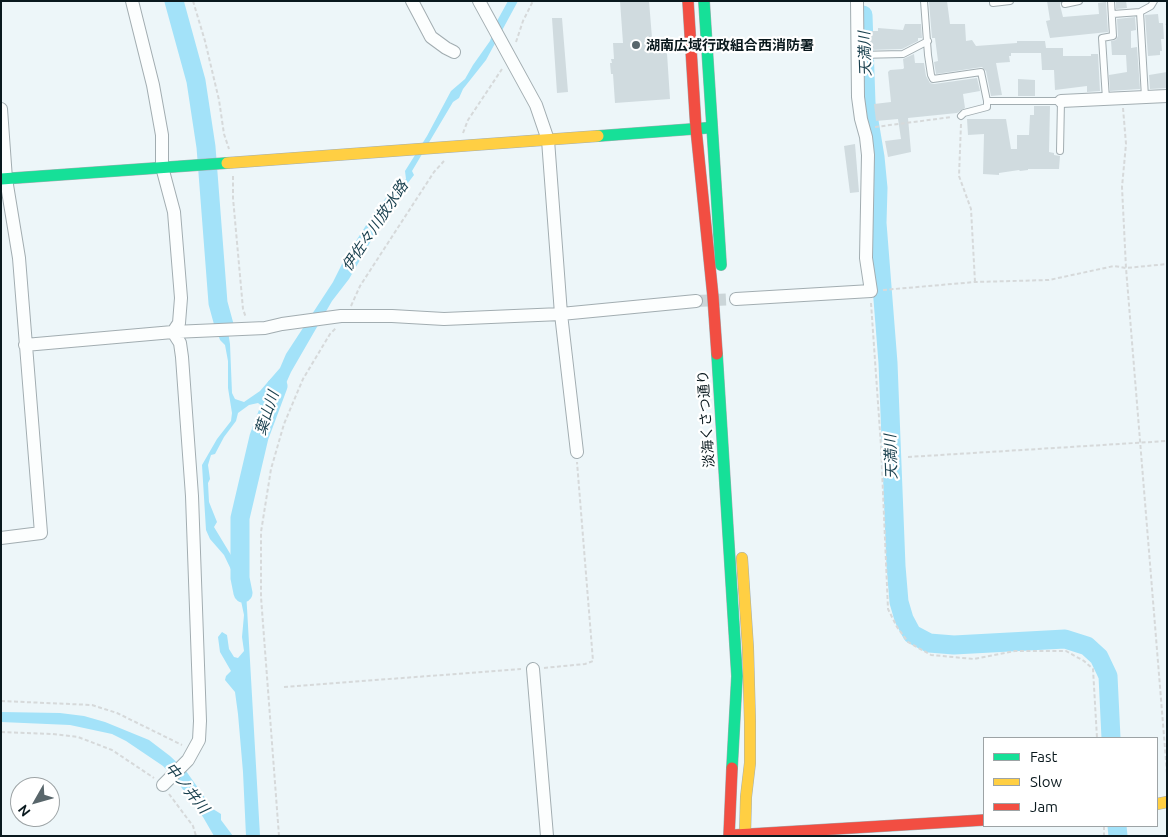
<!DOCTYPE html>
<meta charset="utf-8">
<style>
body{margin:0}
#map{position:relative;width:1168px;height:837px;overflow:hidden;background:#edf6f9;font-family:Ubuntu,sans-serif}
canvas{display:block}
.frame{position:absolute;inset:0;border:2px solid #0a191e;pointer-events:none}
.legend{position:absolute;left:983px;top:737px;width:175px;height:90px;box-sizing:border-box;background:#fff;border:1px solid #9da3a5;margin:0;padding:6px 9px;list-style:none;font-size:15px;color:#0a191e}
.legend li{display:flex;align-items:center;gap:10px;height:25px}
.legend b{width:25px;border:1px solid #9da3a5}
.north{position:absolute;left:10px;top:777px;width:50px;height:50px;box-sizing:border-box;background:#fff;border:1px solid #9da3a5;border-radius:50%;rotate:232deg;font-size:14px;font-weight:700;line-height:20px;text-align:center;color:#0a191e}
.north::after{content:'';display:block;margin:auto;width:18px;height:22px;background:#59666b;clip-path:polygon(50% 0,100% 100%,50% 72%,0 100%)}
</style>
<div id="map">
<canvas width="1168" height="837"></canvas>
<div class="frame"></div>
<ul class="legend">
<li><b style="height:6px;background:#16e098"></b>Fast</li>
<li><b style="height:6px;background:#ffcf43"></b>Slow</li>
<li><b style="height:6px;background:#f24e42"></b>Jam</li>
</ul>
<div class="north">N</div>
</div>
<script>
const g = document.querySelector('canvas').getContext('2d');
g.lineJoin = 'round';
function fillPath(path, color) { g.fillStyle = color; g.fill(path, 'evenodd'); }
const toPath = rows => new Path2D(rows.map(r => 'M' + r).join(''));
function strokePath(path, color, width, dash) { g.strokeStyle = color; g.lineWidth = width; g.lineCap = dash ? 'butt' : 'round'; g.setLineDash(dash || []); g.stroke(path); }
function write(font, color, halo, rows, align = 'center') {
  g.font = font + ' Ubuntu,"Noto Sans JP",sans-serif'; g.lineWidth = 4.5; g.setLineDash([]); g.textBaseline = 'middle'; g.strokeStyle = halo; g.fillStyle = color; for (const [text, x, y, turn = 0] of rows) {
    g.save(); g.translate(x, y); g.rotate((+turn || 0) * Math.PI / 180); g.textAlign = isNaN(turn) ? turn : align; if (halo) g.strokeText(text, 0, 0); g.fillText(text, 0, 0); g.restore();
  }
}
fillPath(toPath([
 [508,1,518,1,486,60,463,89,459,98,453,102,412,171,414,175,394,201,349,279,332,301,291,372,275,408,262,406,258,403,249,405,238,413,236,421,224,437,215,454,211,455,208,465,210,479,208,483,209,502,217,522,214,527,237,565,245,573,260,836,246,836,243,772,238,714,235,692,225,680,226,676,231,671,220,652,218,637,222,632,227,635,229,649,234,657,238,658,244,651,242,637,244,615,237,582,224,555,210,539,206,530,202,465,217,439,231,421,232,413,228,388,228,361,225,345,220,340,215,326,218,308,215,299,221,303,226,319,230,344,232,393,235,399,244,402,260,391,280,368,286,354,333,282,345,258,374,213,393,189,406,179,405,171,427,136,451,91,465,79,473,65,490,41,497,21],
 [1,712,60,713,84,716,105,722,149,740,170,756,186,771,213,809,221,814,221,820,233,836,214,836,203,817,176,780,163,766,126,741,112,734,70,725,1,722]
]), '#a3e2f9');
strokePath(toPath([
 [174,1,196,81,206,147,218,303,224,325],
 [863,15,866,103,875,157,878,188,877,223,888,363,896,566,899,602,904,619,912,634,929,643,954,645,1065,639,1087,646,1099,657,1108,676,1111,738],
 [243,593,240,578,240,518,259,437,278,386,276,387],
 [1117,826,1118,836]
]), '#a3e2f9', 19);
fillPath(toPath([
 [620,1,649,1,652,38,666,38,670,99,615,103,613,74,611,74,610,63,612,63,611,59,614,59,613,43,623,43],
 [947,1,950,24,965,24,966,41,972,40,976,46,1017,43,1017,41,1045,41,1046,48,1063,48,1063,56,1091,56,1091,54,1098,54,1100,91,1087,92,1087,86,1055,90,1054,70,1042,70,1041,53,1011,53,1011,56,1009,56,1010,62,996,63,1002,95,991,96,986,71,982,67,936,74,934,62,938,61,935,38,932,38,929,2],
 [1047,1,1061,1,1060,5,1063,17,1099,14,1098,3,1106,2,1108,32,1050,38,1046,21,1050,20],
 [1116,1,1126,1,1127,8,1116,9],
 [1158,14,1159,23,1163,23,1164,39,1161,39,1162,51,1160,51,1160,55,1148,56,1145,15],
 [1135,17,1136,30,1131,31,1131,48,1137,47,1140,89,1110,91,1109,75,1127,72,1126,55,1112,55,1111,41,1116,40,1118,36,1117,19],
 [552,18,562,18,568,92,557,93],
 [905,24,921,24,922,38,918,38,918,41,902,49,868,50,867,31,878,31,878,28,903,30],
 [914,54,915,63,924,63,926,76,930,83,934,84,977,78,980,91,963,94,965,108,957,113,908,118,911,152,888,157,885,141,901,139,898,119,876,121,874,104,891,102,888,72,890,70,903,69,904,68,903,59],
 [1167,72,1167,88,1150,89,1149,75],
 [1018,79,1035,80,1035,96,1018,96],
 [1034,106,1050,106,1049,152,1054,153,1054,155,1060,156,1059,169,1028,169,1028,170,1020,171,1019,170,999,173,999,175,983,174,984,134,968,135,967,119,1006,119,1011,149,1017,149,1017,135,1029,135,1030,115,1034,115],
 [855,144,859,192,850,193,844,146]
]), '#d0dbdf');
strokePath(toPath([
 [696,301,736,299]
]), '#cbd5d8', 12, [12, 6]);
const lane = toPath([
 [924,1,928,55,931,75,933,79,981,72,987,101,1061,101,1060,151],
 [993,1,993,3,1010,1],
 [1065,4,1079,1],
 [1140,12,1145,97],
 [1113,14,1140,12,1151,6,1154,1],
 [858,55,903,54,928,41],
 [1106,99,1102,38,1113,36,1111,1],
 [961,116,964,113,987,107,987,101]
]);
const street = toPath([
 [132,1,153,85,162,135,162,167,174,212,181,298,179,323,173,332],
 [412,1,431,37,446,48,454,52],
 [479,1,536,105,548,140,561,314,577,452],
 [1061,101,1167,96],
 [1,109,6,179,19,258,41,533,1,538],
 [736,299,871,291,866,258,868,155,866,137,861,119,858,97,857,1],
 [25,345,173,332,265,328,282,324,341,316,392,316,444,319,561,314,696,301],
 [533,669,547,836],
 [163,785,188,760,199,740,200,721,192,496,182,357,180,343,173,332]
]);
const fast = toPath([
 [704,1,721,265],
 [598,136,706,128],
 [1,179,227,163],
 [717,354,737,676,732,768]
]);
const slow = toPath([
 [227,163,598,136],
 [742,558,748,648,750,722,750,763,746,797,745,836],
 [1157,804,1167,802]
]);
const jam = toPath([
 [688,1,696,129,713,297,717,354],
 [735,835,984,820],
 [729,836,732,768]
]);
strokePath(lane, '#a2adb1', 8);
strokePath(street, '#a2adb1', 14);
strokePath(fast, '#a2adb1', 12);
strokePath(slow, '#a2adb1', 12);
strokePath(jam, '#a2adb1', 12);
strokePath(toPath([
 [193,1,205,41,219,100,224,134,229,149],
 [1166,25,1167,24],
 [516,42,523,21,533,1],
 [1123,108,1126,144,1122,187,1126,268,1167,773],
 [961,124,959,176,971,209,975,282],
 [875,127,952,117],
 [463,133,468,120,502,69],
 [233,176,233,198,243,309,246,318],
 [883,290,975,282,1049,280,1114,266,1126,268,1167,264],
 [871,303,881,446,888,609,897,627,908,642,931,655,974,659,1015,651,1066,651,1084,661,1093,669,1097,738],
 [351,306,360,286,434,172,444,161],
 [908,457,1167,441],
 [544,668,585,664,593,661,577,462],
 [284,687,521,669],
 [1,701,92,705,117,713,182,745],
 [1,732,52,734,78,737,112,750,154,778],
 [169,794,193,826,196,836],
 [1104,826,1104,836],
 [279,836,261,597,261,532,271,469,284,424,303,379,330,334,336,328]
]), '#d6d9da', 2, [4, 2.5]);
strokePath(lane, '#fcfefe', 6);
strokePath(street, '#fcfefe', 12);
strokePath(fast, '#16e098', 11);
strokePath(slow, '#ffcf43', 11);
strokePath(jam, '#f24e42', 11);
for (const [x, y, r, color] of [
 [636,45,5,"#59666b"]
]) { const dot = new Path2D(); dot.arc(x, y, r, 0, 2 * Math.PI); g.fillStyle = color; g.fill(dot); strokePath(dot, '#fff', 2); }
write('bold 14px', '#0a191e', '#fff', [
 ["湖南広域行政組合西消防署",646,45]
], 'left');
write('14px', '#0a191e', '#fff', [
 ["淡海くさつ通り",706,419,-94]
]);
write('italic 15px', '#183f4d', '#fff', [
 ["天満川",865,54,-92],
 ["伊佐々川放水路",375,226,-56],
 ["葉山川",267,413,-72],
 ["天満川",891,457,-92],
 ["中ノ井川",187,788,51]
]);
</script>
